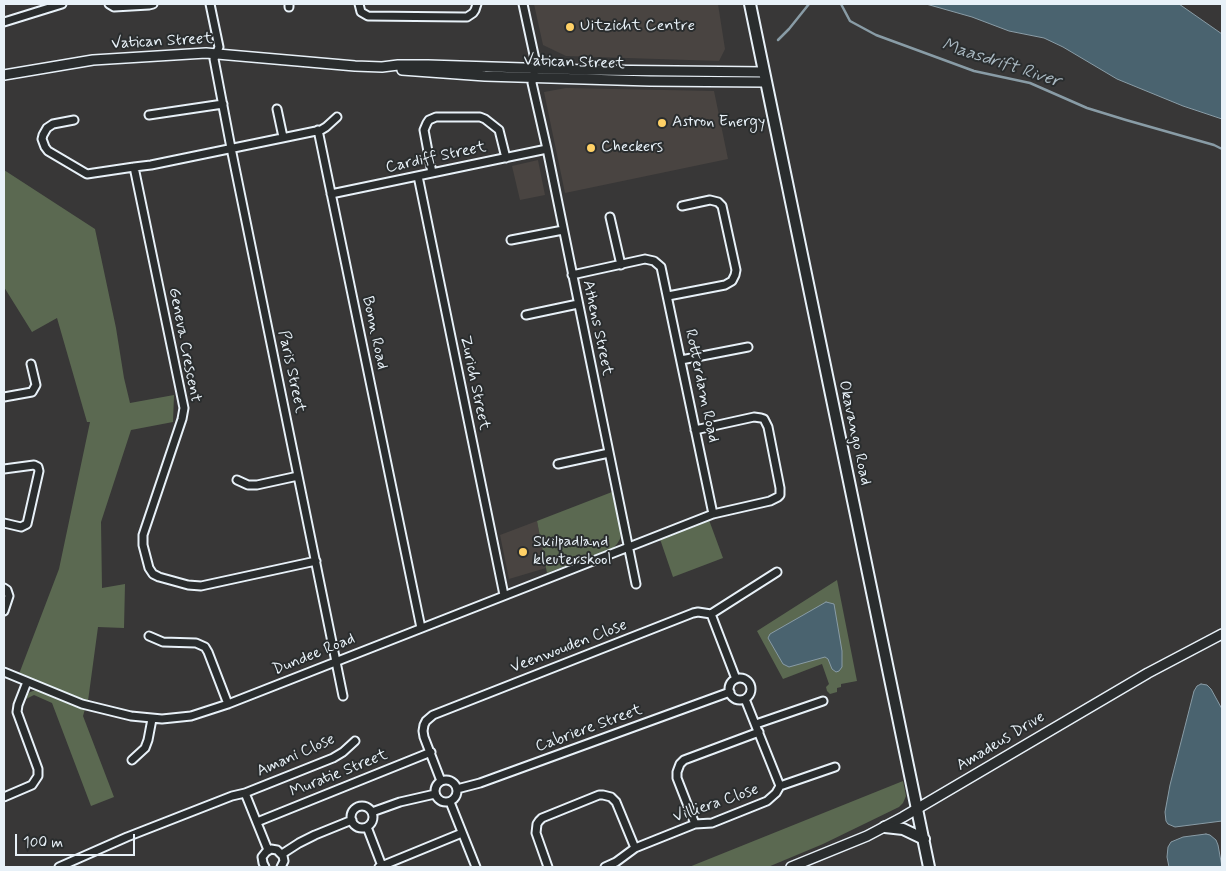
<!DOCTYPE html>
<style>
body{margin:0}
#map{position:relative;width:1226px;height:871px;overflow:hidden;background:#383737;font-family:Mynerve,sans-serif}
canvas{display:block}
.frame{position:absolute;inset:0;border:5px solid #e8f1f8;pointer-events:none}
.scale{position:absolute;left:15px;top:834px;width:120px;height:22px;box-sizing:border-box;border:2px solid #e8f1f8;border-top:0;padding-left:6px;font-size:15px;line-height:18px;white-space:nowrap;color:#e8f1f8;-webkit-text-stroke:4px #2a2d2e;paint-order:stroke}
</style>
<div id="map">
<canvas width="1226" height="871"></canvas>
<div class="frame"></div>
<div class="scale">100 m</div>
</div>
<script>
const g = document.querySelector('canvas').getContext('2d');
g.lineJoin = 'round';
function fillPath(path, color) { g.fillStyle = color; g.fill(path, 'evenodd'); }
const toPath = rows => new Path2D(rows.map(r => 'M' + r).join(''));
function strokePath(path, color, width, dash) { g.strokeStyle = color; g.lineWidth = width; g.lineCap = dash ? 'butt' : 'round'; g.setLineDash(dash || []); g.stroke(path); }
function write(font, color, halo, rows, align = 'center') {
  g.font = font + ' Mynerve,sans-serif'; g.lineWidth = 4; g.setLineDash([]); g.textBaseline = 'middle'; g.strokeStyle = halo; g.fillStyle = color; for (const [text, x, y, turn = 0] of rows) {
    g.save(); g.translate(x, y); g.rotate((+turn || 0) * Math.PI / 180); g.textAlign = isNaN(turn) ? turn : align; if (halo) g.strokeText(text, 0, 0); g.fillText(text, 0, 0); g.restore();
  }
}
fillPath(toPath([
 [534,4,718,4,725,49,719,61,566,56,543,45],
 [566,88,714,91,728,159,565,193,544,92],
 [538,160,545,195,520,200,512,166],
 [537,521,546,568,509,579,500,535]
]), '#494441');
fillPath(toPath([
 [4,170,95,229,116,328,124,378,130,403,174,395,173,422,131,430,101,522,102,588,125,584,124,628,98,627,88,701,19,674,59,569,90,422,87,422,57,318,32,332,4,287],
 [612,492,621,533,620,539,617,544,613,548,547,573,537,521],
 [709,520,723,558,673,577,660,539],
 [837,580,857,681,841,684,841,687,837,688,837,692,830,694,827,691,826,687,829,684,822,664,783,679,757,631],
 [36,690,85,709,83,716,114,797,91,806,52,703,34,695,26,699,24,698,30,692],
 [903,781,906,796,903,803,899,807,823,844,768,867,689,867]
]), '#5b6951');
const water = toPath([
 [926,4,1179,4,1222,34,1222,119,1183,106,1117,79,1063,47,1044,38,1009,31,972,17,926,4],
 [826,602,834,604,842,651,842,667,839,671,836,672,832,669,828,659,825,657,789,667,783,664,768,638,770,634,826,602],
 [1201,684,1207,685,1211,689,1222,709,1222,821,1175,827,1168,824,1166,821,1165,812,1170,785,1194,691,1197,686,1201,684],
 [1206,834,1210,835,1216,840,1218,845,1222,867,1169,867,1167,857,1168,847,1171,842,1183,837,1206,834]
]);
fillPath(water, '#4a636f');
strokePath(water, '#899ca6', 1);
strokePath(toPath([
 [841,4,850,21,876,35,974,71,1030,83,1087,108,1126,120,1214,145,1222,149],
 [778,40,789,29,809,4]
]), '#899ca6', 2.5);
const minor = toPath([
 [109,4,114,7,149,5,153,4],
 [210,4,219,47,214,59,231,148,343,696],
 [289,4,289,7],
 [359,4,361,12,368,16,463,17,467,17,473,13,475,10,477,4],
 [523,4,536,64,532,83,547,149,636,584],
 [4,22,62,4],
 [277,109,283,137],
 [149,115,223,104],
 [74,120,53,124,47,128,43,135,42,139,45,147,48,151,87,174,134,167],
 [318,130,421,628],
 [432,173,424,130,427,123,429,120,436,117,480,117,485,119,499,130,506,158],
 [418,176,504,595],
 [331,194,547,149],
 [610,217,621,265],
 [511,240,563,230],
 [572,275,645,259,654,261,661,267,713,514],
 [668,296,725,285,732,281,735,275,736,270,722,206,718,202,710,200,682,206],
 [526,315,578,304],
 [681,360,748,347],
 [4,397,32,392,36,385,31,364],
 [558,464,609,453],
 [4,469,34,465,38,467,39,471,27,524,21,527,4,523],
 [237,480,248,485,257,485,298,476],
 [316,561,201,586,188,585,159,577,153,574,149,568,143,545,143,535,182,419,184,408,134,167,151,165,321,130,326,127,337,117],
 [4,588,7,590,9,596,4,611],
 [711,614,736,679],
 [149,636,163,642,196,643,205,647,208,652,228,704],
 [4,672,82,704,131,716,162,719,191,716,228,704,713,514,770,501,778,497,780,495,780,488,768,427,764,419,761,418,754,417,695,430],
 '729 689a11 11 0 1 1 22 0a11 11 0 1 1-22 0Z',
 [745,699,780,786],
 [756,724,823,701],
 [132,760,145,748,148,740,152,719],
 '435 791a11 11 0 1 1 22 0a11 11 0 1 1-22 0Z',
 [441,781,424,737,423,731,424,725,426,721,433,715,693,613,698,612,711,614,777,572],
 [457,789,480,783,730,692],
 [245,793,268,850],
 [4,797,32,785,38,776,38,769,17,712,18,705,27,682],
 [450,802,476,867],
 '351 817a11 11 0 1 1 22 0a11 11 0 1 1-22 0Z',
 [372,812,400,802,435,794],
 [257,822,431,752],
 [695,824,677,778,677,772,680,764,684,760,759,732],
 [367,827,382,866],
 [282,854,299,843,315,835,352,820],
 [59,867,127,837,232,796,245,793,333,758,343,752,355,741],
 [265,867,263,863,262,857,266,852,271,849,277,850,283,856,284,861,281,867],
 [379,867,462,833],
 [548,867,536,833,537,824,539,821,542,818,599,795,603,795,611,797,616,802,635,848],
 [605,867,616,862,635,848,695,824,712,823,767,801,776,793,780,786,835,767]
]);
const tertiary = toPath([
 [402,70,485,76,650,81,765,82],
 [4,75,93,60,206,53,355,66,382,67,398,65,428,65,587,70,764,72],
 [791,867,867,836,903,817,1148,673,1222,634]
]);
const secondary = toPath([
 [750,4,929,867],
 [885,827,903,829,924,839]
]);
strokePath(minor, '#e8f1f8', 11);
strokePath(tertiary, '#e8f1f8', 12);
strokePath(secondary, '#e8f1f8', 14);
strokePath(minor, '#2a2d2e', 7);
strokePath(tertiary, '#2a2d2e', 9);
strokePath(secondary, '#2a2d2e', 10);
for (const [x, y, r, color] of [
 [570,27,5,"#ffd166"],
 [662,123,5,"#ffd166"],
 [591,148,5,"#ffd166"],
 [523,552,5,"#ffd166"]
]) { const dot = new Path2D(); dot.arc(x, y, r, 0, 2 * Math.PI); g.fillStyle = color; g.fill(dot); strokePath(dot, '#2a2d2e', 2); }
write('16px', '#e8f1f8', '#2a2d2e', [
 ["Uitzicht Centre",580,27],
 ["Astron Energy",672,123],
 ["Checkers",601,148],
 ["Skilpadland",533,543],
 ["kleuterskool",533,561]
], 'left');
write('16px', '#e8f1f8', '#2a2d2e', [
 ["Vatican Street",162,42,-3],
 ["Vatican Street",574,63,2],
 ["Cardiff Street",436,158,-12],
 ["Athens Street",597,328,78],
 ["Bonn Road",374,333,78],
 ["Geneva Crescent",184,345,79],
 ["Paris Street",291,372,78],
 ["Zurich Street",474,383,78],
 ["Rotterdam Road",701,386,78],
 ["Okavango Road",854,433,78],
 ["Veenwouden Close",569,647,-21],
 ["Dundee Road",314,655,-22],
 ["Cabriere Street",589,729,-20],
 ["Amadeus Drive",1001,742,-31],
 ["Amani Close",296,756,-24],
 ["Muratie Street",339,774,-22],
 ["Villiera Close",716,804,-19]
]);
write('italic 18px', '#a9b8c1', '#2a2d2e', [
 ["Maasdrift River",1001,64,18]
]);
</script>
